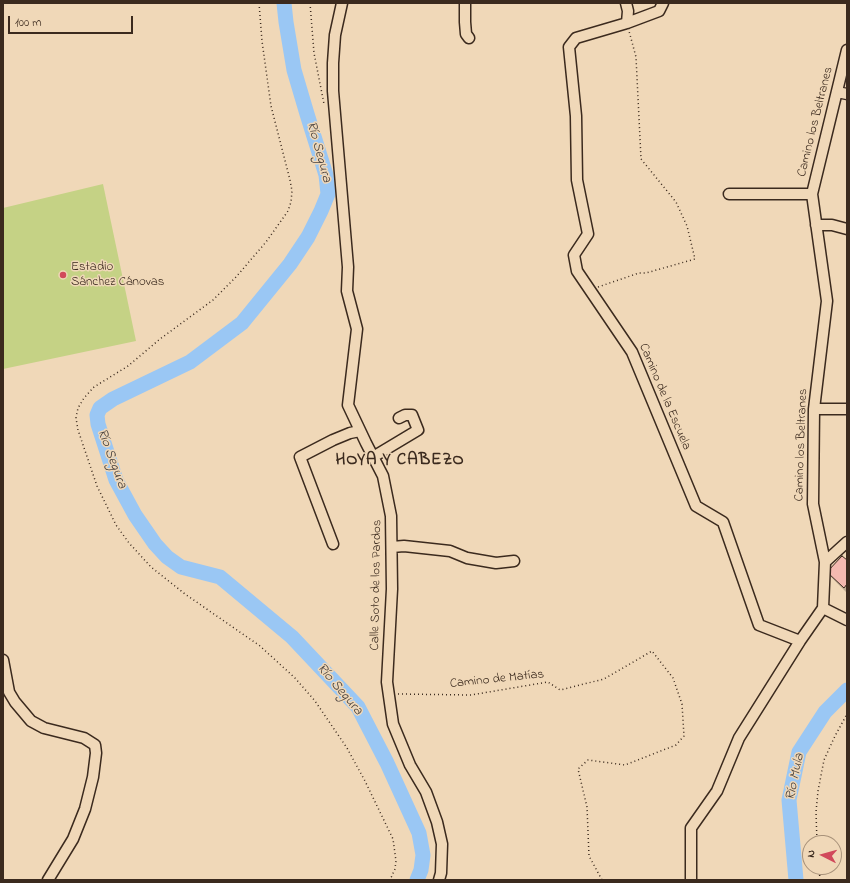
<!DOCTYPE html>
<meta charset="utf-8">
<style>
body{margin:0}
#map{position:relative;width:850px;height:883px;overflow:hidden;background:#f0d8b8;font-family:"Indie Flower",sans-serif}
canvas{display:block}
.frame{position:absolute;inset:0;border:4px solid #3b2a1e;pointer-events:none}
.north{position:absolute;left:802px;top:835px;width:40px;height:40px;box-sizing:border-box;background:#f0d8b8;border:1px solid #a8927a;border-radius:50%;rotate:276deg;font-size:11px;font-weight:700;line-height:16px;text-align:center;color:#3b2a1e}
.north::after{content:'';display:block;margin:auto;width:14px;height:18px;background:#d1495b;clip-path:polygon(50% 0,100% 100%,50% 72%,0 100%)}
.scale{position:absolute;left:8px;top:16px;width:125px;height:18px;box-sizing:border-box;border:2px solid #3b2a1e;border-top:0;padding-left:5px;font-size:12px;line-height:14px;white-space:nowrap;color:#3b2a1e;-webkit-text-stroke:3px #f0d8b8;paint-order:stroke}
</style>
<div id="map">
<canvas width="850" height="883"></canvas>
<div class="frame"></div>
<div class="north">N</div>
<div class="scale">100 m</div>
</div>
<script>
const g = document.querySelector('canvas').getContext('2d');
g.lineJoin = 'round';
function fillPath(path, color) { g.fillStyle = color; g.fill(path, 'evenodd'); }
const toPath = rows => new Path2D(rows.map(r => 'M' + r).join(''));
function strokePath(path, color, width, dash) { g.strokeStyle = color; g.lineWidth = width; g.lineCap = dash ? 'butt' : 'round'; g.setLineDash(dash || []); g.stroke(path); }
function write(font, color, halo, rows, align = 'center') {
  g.font = font + ' "Indie Flower",sans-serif'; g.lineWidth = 3; g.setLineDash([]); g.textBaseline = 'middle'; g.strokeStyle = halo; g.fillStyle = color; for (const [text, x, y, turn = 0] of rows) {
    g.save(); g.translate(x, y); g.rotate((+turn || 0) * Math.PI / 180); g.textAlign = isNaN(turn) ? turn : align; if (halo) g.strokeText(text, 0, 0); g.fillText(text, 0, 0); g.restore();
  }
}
fillPath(toPath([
 [103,184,136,341,3,369,3,208]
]), '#c5d285');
fillPath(toPath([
 [847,561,847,593,831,577,828,572]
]), '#0003');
strokePath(toPath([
 [284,3,286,22,294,70,307,114,326,175,328,194,321,211,308,237,290,264,242,323,190,362,113,399,100,408,97,415,98,424,116,480,135,515,155,544,167,557,181,567,220,577,292,637,358,707,387,763,419,833,423,855,421,870,417,880],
 [796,880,789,800,799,752,825,712,847,690]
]), '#9ac7f4', 15);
const building = toPath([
 [842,556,847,560,847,584,844,588,827,572,842,556]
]);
fillPath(building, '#f4b9b0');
strokePath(building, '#3b2a1e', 1);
const minor = toPath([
 [342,3,335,35,333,63,333,91,348,267,347,291,357,329,348,405,366,443,383,476,391,516,392,589,387,682,393,724,410,765,426,792,437,822,442,844,441,873,439,880],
 [465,3,465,22,466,34,469,38],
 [626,3,628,11,627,23],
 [663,3,659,11,627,23,576,38,569,47,576,116,577,180,588,234,574,255,577,271,632,352,696,506,723,522,759,625,800,641],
 [837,92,847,94],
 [729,194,812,194],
 [816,225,832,225,847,229],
 [814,409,847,409],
 [373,457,418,430,412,415,405,415,399,418],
 [333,544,300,457,333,440,350,433,360,431],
 [392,547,404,546,450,551,467,558,496,563,514,561],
 [825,562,847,542],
 [823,608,847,620],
 [3,660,9,692,15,702,31,721,44,728,84,738,95,745,96,753,93,777,85,809,73,839,48,880],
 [691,880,691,828,717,791,739,738,800,641,823,608,825,562,813,504,814,409,827,301,812,194,847,50]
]);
strokePath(minor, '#3b2a1e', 13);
strokePath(toPath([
 [259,3,262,41,271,106,290,180,292,191,291,202,288,211,266,242,236,277,213,300,160,339,128,366,94,387,84,398,78,408,76,418,78,430,97,486,116,525,129,543,151,567,185,594,260,646,295,678,315,701,347,748,365,781,393,839,396,861,395,869,390,880],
 [310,3,314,53,324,104],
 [598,287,639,273,646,273,695,259,687,226,676,202,641,159,636,57,629,31],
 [398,694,471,695,548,682,560,690,604,679,652,651,673,678,682,704,684,736,676,745,625,765,588,760,578,769,587,807,589,856,602,880],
 [817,843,816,812,818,791,824,760,835,736,847,714],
 [819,867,820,880]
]), '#3b2a1e', 1.5, [1, 3]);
strokePath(minor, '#f0d8b8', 10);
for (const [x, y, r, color] of [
 [63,275,4,"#d1495b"]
]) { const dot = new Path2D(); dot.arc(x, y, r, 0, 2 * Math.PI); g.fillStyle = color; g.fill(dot); strokePath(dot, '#f0d8b8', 1.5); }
write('13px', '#3b2a1e', '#f0d8b8', [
 ["Camino los Beltranes",816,122,-76],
 ["Camino de la Escuela",664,397,67],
 ["Camino los Beltranes",802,445,-88],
 ["Calle Soto de los Pardos",377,585,-89],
 ["Camino de Matías",497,680,-6]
]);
write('13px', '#3b2a1e', '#f0d8b8', [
 ["Estadio",71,268],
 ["Sánchez Cánovas",71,283]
], 'left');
write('italic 14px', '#49423e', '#f0d8b8', [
 ["Río Segura",318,152,75],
 ["Río Segura",111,459,70],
 ["Río Segura",339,690,50],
 ["Río Mula",796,777,-78]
]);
g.letterSpacing = '1px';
write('bold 17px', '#3b2a1e', '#f0d8b8', [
 ["HOYA Y CABEZO",400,461]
]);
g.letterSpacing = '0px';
</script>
